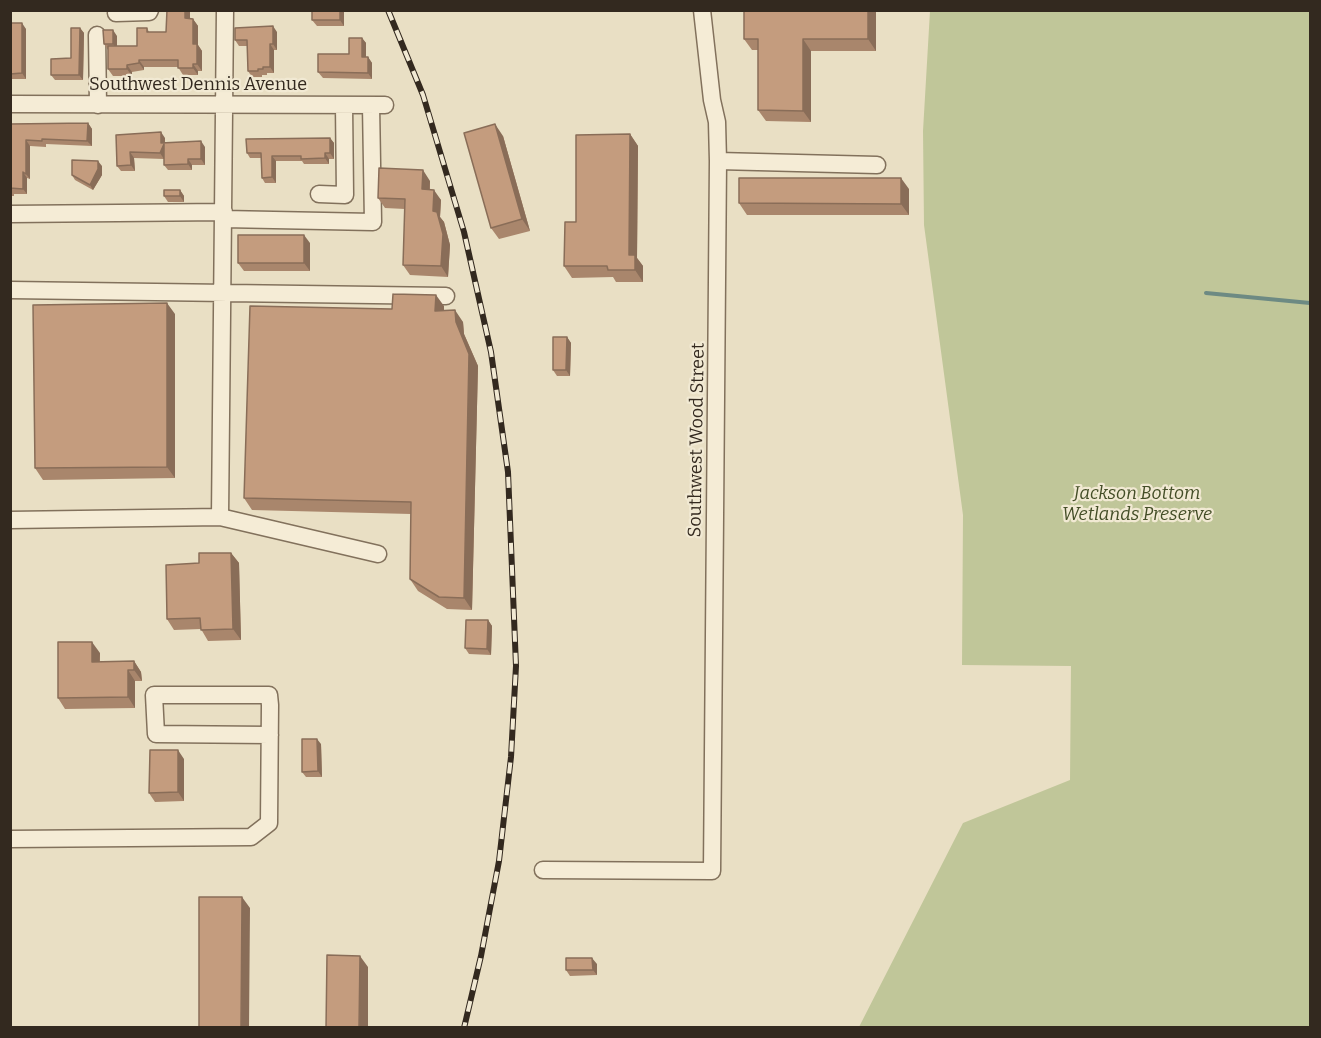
<!DOCTYPE html>
<style>
body{margin:0}
#map{position:relative;width:1321px;height:1038px;overflow:hidden;background:#e9dfc4;font-family:Bitter,serif}
canvas{display:block}
.frame{position:absolute;inset:0;border:12px solid #33291f;pointer-events:none}
</style>
<div id="map">
<canvas width="1321" height="1038"></canvas>
<div class="frame"></div>
</div>
<script>
const g = document.querySelector('canvas').getContext('2d');
g.lineJoin = 'round';
function fillPath(path, color) { g.fillStyle = color; g.fill(path, 'evenodd'); }
const toPath = rows => new Path2D(rows.map(r => 'M' + r).join(''));
function strokePath(path, color, width, dash) { g.strokeStyle = color; g.lineWidth = width; g.lineCap = dash ? 'butt' : 'round'; g.setLineDash(dash || []); g.stroke(path); }
function write(font, color, halo, rows, align = 'center') {
  g.font = font + ' Bitter,serif'; g.lineWidth = 4.5; g.setLineDash([]); g.textBaseline = 'middle'; g.strokeStyle = halo; g.fillStyle = color; for (const [text, x, y, turn = 0] of rows) {
    g.save(); g.translate(x, y); g.rotate((+turn || 0) * Math.PI / 180); g.textAlign = isNaN(turn) ? turn : align; if (halo) g.strokeText(text, 0, 0); g.fillText(text, 0, 0); g.restore();
  }
}
fillPath(toPath([
 [930,11,1310,11,1310,1027,859,1027,963,823,1070,780,1071,666,962,665,963,515,924,225,923,131]
]), '#c0c699');
strokePath(toPath([
 [1206,293,1310,303]
]), '#6d8a83', 4);
const minor = toPath([
 [225,10,220,517,378,554],
 [116,13,149,12,150,10],
 [97,35,98,105],
 [10,104,385,105],
 [718,161,877,165],
 [319,194,345,195,344,105],
 [10,214,224,212],
 [224,219,373,222,371,105],
 [10,290,446,296],
 [10,520,220,517],
 [10,839,251,837,269,823,270,705,269,695,154,695,156,734,270,735],
 [543,870,712,871,718,161,717,122,712,100,702,10]
]);
strokePath(minor, '#82715c', 19);
strokePath(minor, '#f5ecd6', 16);
const rail = toPath([
 [388,10,423,95,464,232,491,352,508,472,516,666,511,757,499,861,481,956,464,1028]
]);
strokePath(rail, '#33291f', 6);
strokePath(rail, '#f1e9d3', 4, [11]);
fillPath(toPath([
 [167,10,190,10,190,18,193,19,198,26,198,45,202,51,202,71,198,71,198,75,183,75,178,67,144,67,144,70,132,72,132,76,113,76,108,69,108,50,104,44,117,36,117,46,137,46,147,28,149,32,166,32],
 [344,10,344,26,317,26,312,20],
 [744,10,876,10,876,51,811,51,811,122,766,121,758,110,758,50,752,50,744,39],
 [10,23,26,29,26,79,10,79],
 [80,28,84,33,83,80,55,80,51,75,71,58],
 [277,32,277,50,274,50,274,73,267,73,267,75,262,75,262,77,252,77,248,71,247,46,239,46,235,40],
 [362,38,366,43,366,57,368,57,372,63,372,79,323,78,318,72,349,54],
 [88,123,92,129,92,146,46,144,46,147,30,146,30,179,27,178,27,194,14,194,14,196,10,196,10,124],
 [630,134,638,146,637,258,643,266,643,282,616,282,613,277,572,278,564,266,576,222],
 [116,135,165,138,165,143,205,147,205,165,192,165,192,170,168,170,164,165,164,159,134,158,135,171,121,171,117,166],
 [503,136,530,231,499,239,491,228],
 [330,138,334,143,334,159,329,159,329,164,304,164,302,161,276,161,276,183,265,183,262,178,261,158,250,158,247,153],
 [102,166,102,175,93,190,75,180,72,175],
 [430,181,430,189,441,200,440,217,444,222,450,245,448,277,410,275,403,265,405,209,385,208,378,198],
 [909,189,909,215,747,215,739,203],
 [180,190,184,196,184,202,168,202,164,196],
 [310,243,310,271,244,271,238,263],
 [444,306,444,311,463,322,464,334,478,366,472,610,447,609,418,591,410,579,411,514,252,510,244,498,392,309],
 [175,314,175,478,43,480,35,468],
 [567,337,571,343,570,376,557,376,553,370],
 [231,553,239,563,241,640,208,641,201,629,174,630,167,619,199,563],
 [488,620,492,626,491,655,469,654,465,648],
 [100,653,100,662,134,661,141,672,142,681,135,681,135,708,65,709,58,698],
 [321,744,322,777,306,777,302,772],
 [184,759,184,801,155,802,149,793],
 [597,964,597,975,570,976,566,970]
]), '#a9866c');
fillPath(toPath([
 [185,10,190,10,190,25,185,18],
 [340,10,344,10,344,26,340,20],
 [868,10,876,10,876,51,868,39],
 [193,19,198,26,198,45,202,51,202,71,197,64,193,44],
 [22,23,26,29,26,79,22,73],
 [273,26,277,32,277,50,273,44],
 [80,28,84,33,83,80,79,75],
 [113,30,117,36,117,50,113,44],
 [362,38,366,43,366,63,362,57],
 [803,39,811,51,811,122,803,111],
 [270,44,274,50,274,73,270,67],
 [368,57,372,63,372,79,368,73],
 [139,60,144,67,144,70,139,63],
 [193,64,198,71,198,75,193,68],
 [127,65,132,72,132,76,127,69],
 [88,123,92,129,92,146,87,141],
 [495,124,503,136,530,231,522,219],
 [161,132,165,138,164,159,160,153],
 [630,134,638,146,637,258,643,266,643,282,635,270,629,255],
 [330,138,334,143,334,159,330,153],
 [26,140,30,146,30,179,26,174],
 [201,141,205,147,205,165,201,159],
 [130,152,134,158,135,171,131,165],
 [325,153,329,159,329,164,325,158],
 [272,156,276,161,276,183,272,177],
 [188,159,192,165,192,170,188,164],
 [98,161,102,166,102,175,93,190,90,185],
 [423,170,430,181,429,199,422,189],
 [23,172,27,178,27,194,23,189],
 [901,178,909,189,909,215,901,204],
 [180,190,184,196,184,202,180,196],
 [434,190,441,200,440,217,444,222,450,245,448,277,441,266,433,211],
 [304,235,310,243,310,271,304,263],
 [436,295,444,306,444,323,435,311],
 [167,303,175,314,175,478,167,467],
 [455,310,463,322,464,334,478,366,472,610,464,598],
 [567,337,571,343,570,376,566,370],
 [231,553,239,563,241,640,233,629],
 [488,620,492,626,491,655,487,649],
 [92,642,100,653,99,673,92,662],
 [134,661,141,672,142,681,134,670],
 [128,670,135,681,135,708,128,697],
 [317,739,321,744,322,777,318,771],
 [178,750,184,759,184,801,178,792],
 [242,897,250,908,249,1028,241,1028],
 [360,956,368,967,368,1028,359,1028],
 [592,958,597,964,597,975,593,970]
]), '#896d58');
const building = toPath([
 [167,10,185,10,185,18,193,19,193,44,197,44,197,64,193,64,193,68,178,68,178,60,139,60,139,63,127,65,127,69,108,69,108,46,137,46,137,28,147,28,147,32,166,32,167,10],
 [312,10,340,10,340,20,312,20,312,10],
 [744,10,868,10,868,39,803,39,803,111,758,110,758,39,744,39,744,10],
 [10,23,22,23,22,73,10,74,10,23],
 [273,26,273,44,270,44,270,67,263,67,263,69,258,69,258,71,248,71,247,40,235,40,235,28,273,26],
 [71,28,80,28,79,75,51,75,51,59,71,58,71,28],
 [103,30,113,30,113,44,104,44,103,30],
 [349,38,362,38,362,57,368,57,368,73,318,72,318,54,349,54,349,38],
 [88,123,87,141,42,139,42,141,26,140,26,174,23,172,23,189,10,188,10,124,88,123],
 [495,124,522,219,491,228,464,133,495,124],
 [161,132,161,143,201,141,201,159,188,159,188,164,164,165,164,144,160,153,130,152,131,165,117,166,116,135,161,132],
 [630,134,629,255,635,255,635,270,608,270,607,266,564,266,565,222,576,222,576,135,630,134],
 [330,138,330,153,325,153,325,158,301,159,301,156,272,156,272,177,262,178,261,153,247,153,246,139,330,138],
 [72,160,98,161,98,169,90,185,72,175,72,160],
 [379,168,423,170,422,189,434,190,433,211,437,212,443,234,441,266,403,265,405,199,378,198,379,168],
 [739,178,901,178,901,204,739,203,739,178],
 [164,190,180,190,180,196,164,196,164,190],
 [238,235,304,235,304,263,238,263,238,235],
 [393,294,436,295,435,311,455,310,456,322,469,354,464,598,439,597,410,579,411,502,244,498,250,306,392,309,393,294],
 [167,303,167,467,35,468,33,305,167,303],
 [553,337,567,337,566,370,553,370,553,337],
 [199,553,231,553,233,629,201,630,200,618,167,619,166,565,199,563,199,553],
 [466,620,488,620,487,649,465,648,466,620],
 [58,642,92,642,92,662,134,661,134,670,128,670,128,697,58,698,58,642],
 [302,739,317,739,318,771,302,772,302,739],
 [150,750,178,750,178,792,149,793,150,750],
 [199,897,242,897,241,1028,199,1028,199,897],
 [327,955,360,956,359,1028,326,1028,327,955],
 [566,958,592,958,593,970,566,970,566,958]
]);
fillPath(building, '#c49c7e');
strokePath(building, '#896d58', 1.5);
write('18px', '#33291f', '#f1e9d3', [
 ["Southwest Dennis Avenue",198,85],
 ["Southwest Wood Street",697,440,-89]
]);
write('italic 18px', '#444e27', '#f1e9d3', [
 ["Jackson Bottom",1137,494],
 ["Wetlands Preserve",1137,515]
]);
</script>
